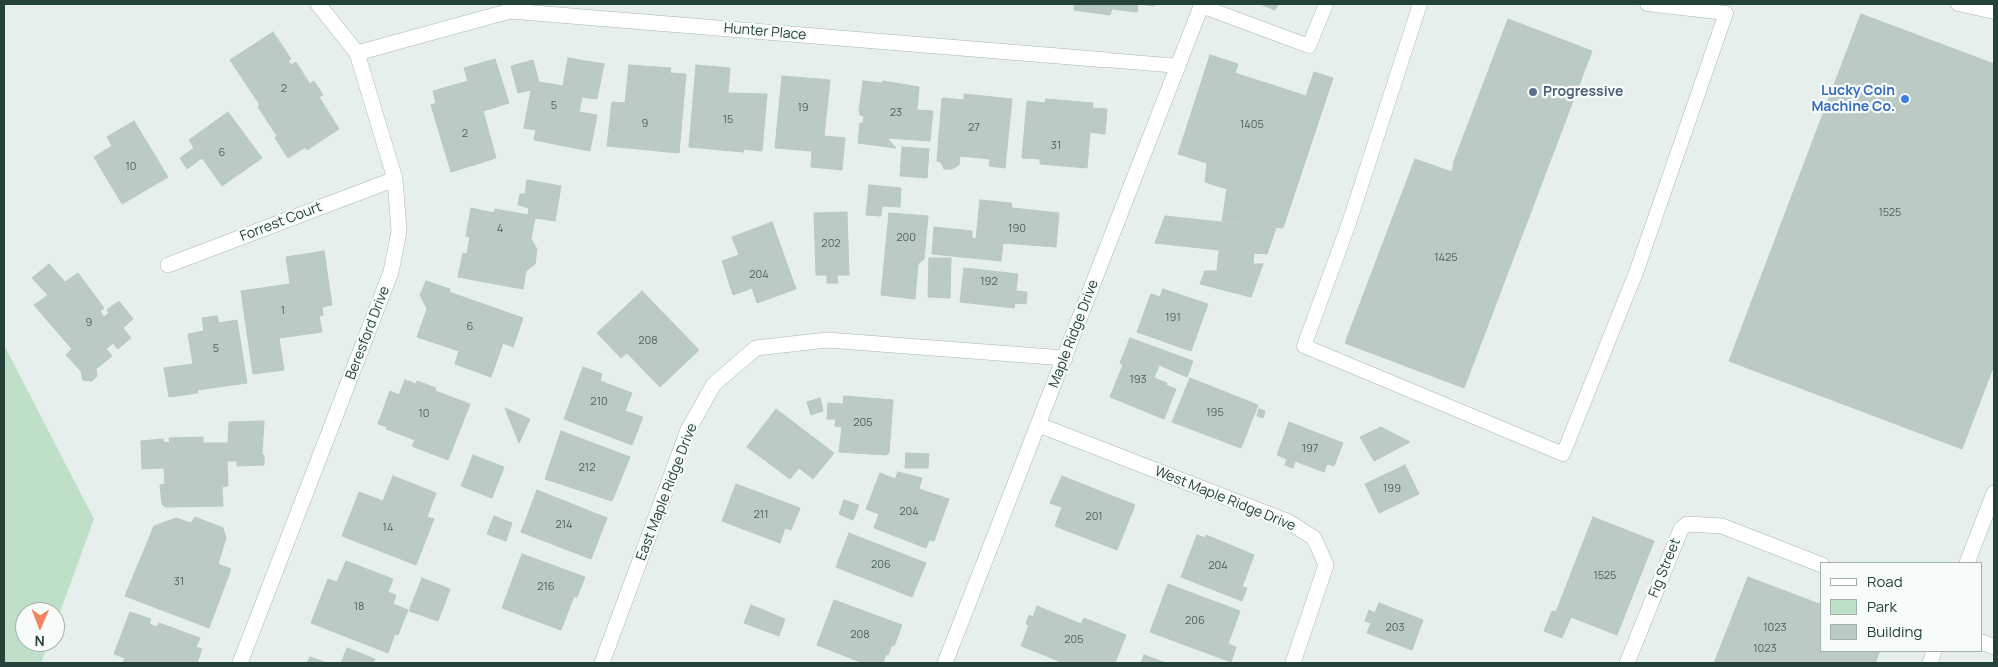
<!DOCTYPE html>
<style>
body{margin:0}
#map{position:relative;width:1998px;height:667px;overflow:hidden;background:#e6efeb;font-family:Manrope,sans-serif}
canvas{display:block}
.frame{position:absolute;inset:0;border:5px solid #24423a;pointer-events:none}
.legend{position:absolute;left:1820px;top:562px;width:162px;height:90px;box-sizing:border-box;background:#f7fbf9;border:1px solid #a3b1ad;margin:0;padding:6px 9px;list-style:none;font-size:15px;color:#24423a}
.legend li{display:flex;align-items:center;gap:10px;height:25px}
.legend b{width:25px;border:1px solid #a3b1ad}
.north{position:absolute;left:15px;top:602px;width:50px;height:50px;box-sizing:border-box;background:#f7fbf9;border:1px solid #a3b1ad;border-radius:50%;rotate:181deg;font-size:14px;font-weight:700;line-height:20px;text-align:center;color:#24423a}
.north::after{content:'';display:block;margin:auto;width:18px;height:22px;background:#f4845f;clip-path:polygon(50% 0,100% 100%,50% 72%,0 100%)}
</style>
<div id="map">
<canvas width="1998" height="667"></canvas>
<div class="frame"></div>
<ul class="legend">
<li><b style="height:6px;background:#fff"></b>Road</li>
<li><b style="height:14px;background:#bfe0c8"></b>Park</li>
<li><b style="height:14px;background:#bbcac4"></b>Building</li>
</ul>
<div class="north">N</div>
</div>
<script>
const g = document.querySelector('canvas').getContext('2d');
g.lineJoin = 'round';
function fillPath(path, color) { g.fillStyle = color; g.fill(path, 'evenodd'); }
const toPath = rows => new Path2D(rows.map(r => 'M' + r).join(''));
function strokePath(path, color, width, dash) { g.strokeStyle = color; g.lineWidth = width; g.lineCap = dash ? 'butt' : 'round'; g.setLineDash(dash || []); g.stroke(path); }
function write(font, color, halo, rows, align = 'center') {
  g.font = font + ' Manrope,sans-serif'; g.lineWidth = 4.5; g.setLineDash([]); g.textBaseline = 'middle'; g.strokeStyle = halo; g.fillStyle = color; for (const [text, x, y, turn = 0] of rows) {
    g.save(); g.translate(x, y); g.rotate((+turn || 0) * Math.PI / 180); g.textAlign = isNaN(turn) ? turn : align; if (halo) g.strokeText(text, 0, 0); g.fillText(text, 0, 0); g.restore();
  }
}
fillPath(toPath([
 [4,345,94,519,55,626,55,612,25,612,25,642,49,642,41,663,4,663]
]), '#bfe0c8');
const building = toPath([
 [1074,4,1155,4,1154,6,1138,4,1137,12,1112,9,1110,15,1074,10,1074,4],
 [1260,4,1278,4,1275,10,1260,4],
 [1861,14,1994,64,1994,365,1962,449,1729,361,1861,14],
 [1508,19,1592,51,1464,388,1345,343,1415,159,1452,172,1454,161,1508,19],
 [273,32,291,59,288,60,291,65,296,62,310,84,314,81,323,95,319,97,339,129,307,150,305,147,288,158,275,138,277,136,258,107,260,105,230,60,273,32],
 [1210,55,1238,64,1235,73,1306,96,1314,72,1333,78,1283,228,1222,221,1227,189,1205,182,1207,163,1178,154,1210,55],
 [568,58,604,64,597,99,582,97,579,112,597,115,590,151,534,140,536,130,524,128,531,90,518,93,511,66,533,60,539,82,563,86,568,58],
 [495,59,509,103,483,111,496,158,451,172,431,105,436,103,433,91,468,81,464,68,495,59],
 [629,65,671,68,670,73,686,74,679,153,607,146,612,102,625,103,629,65],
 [696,65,730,68,728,93,767,94,762,151,742,149,744,152,689,147,696,65],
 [782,76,830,80,824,136,845,138,842,170,811,167,812,151,775,148,782,76],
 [863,81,882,83,883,81,919,87,917,110,933,111,930,141,887,138,896,148,858,143,860,123,863,123,864,116,860,115,859,110,863,81],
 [964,94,1012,99,1005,168,989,166,990,159,960,156,959,165,952,169,944,169,941,162,937,161,942,98,964,100,964,94],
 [1046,99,1093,103,1092,108,1107,109,1105,134,1090,132,1087,168,1040,164,1040,159,1022,158,1027,101,1045,103,1046,99],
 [228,112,262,158,222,186,202,158,187,169,180,158,194,148,189,140,228,112],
 [134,121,168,177,122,204,94,157,112,146,107,137,134,121],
 [902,147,929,149,927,178,900,176,902,147],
 [527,180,561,186,555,221,535,218,531,239,537,249,535,264,526,271,523,289,458,277,463,253,467,254,470,237,466,236,471,208,494,213,495,209,528,215,529,208,518,205,520,194,525,194,527,180],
 [869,185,901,188,900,207,882,206,881,216,866,215,869,185],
 [980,200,1011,203,1012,208,1059,213,1056,247,1003,243,1001,261,932,254,934,227,972,231,972,238,976,239,980,200],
 [847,212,849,275,837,275,838,283,827,283,827,275,816,275,814,213,847,212],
 [889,213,928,216,924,259,918,264,915,299,881,295,889,213],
 [1165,216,1276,228,1267,254,1254,253,1253,264,1263,264,1251,297,1200,284,1205,271,1217,271,1219,250,1155,243,1165,216],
 [772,222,796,289,757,303,752,288,733,295,722,261,739,255,732,237,772,222],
 [324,251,332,305,322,307,323,315,319,316,322,332,279,338,284,370,253,374,241,291,290,284,286,257,324,251],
 [929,258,951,258,950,298,928,297,929,258],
 [49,264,65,282,78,273,104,308,100,311,104,317,109,313,107,310,119,301,133,319,123,328,131,338,118,349,113,343,106,349,112,356,96,369,97,376,92,381,83,380,81,371,66,355,72,349,34,305,48,295,32,278,49,264],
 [964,268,1018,274,1016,291,1027,292,1026,304,1015,303,1014,308,960,302,964,268],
 [426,281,450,289,449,292,523,318,513,347,503,343,491,377,455,364,459,351,417,337,427,309,420,295,426,281],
 [1163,289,1208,304,1191,351,1137,332,1151,294,1160,297,1163,289],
 [642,291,699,350,660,387,627,353,621,358,597,333,642,291],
 [217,316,219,323,237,320,247,383,197,390,198,393,169,397,164,368,193,364,188,334,204,331,202,318,217,316],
 [1130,338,1193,361,1187,377,1159,365,1154,378,1167,383,1166,385,1176,389,1164,419,1110,397,1123,365,1120,363,1130,338],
 [583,367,602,374,600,381,632,393,625,411,643,417,632,445,564,419,583,367],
 [1190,378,1258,405,1241,448,1172,422,1190,378],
 [405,380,416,384,417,381,436,388,435,391,470,404,448,460,412,446,415,440,386,429,387,427,378,424,390,391,399,395,405,380],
 [844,396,893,400,889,453,886,455,839,452,842,427,835,426,836,419,827,419,828,403,843,404,844,396],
 [820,398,823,411,811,415,807,402,820,398],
 [505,408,530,419,519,443,505,408],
 [776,409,834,453,813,479,799,468,790,479,747,447,776,409],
 [1259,409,1265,411,1263,418,1257,416,1259,409],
 [264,421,262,455,264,455,264,465,237,466,237,461,227,461,228,486,222,487,223,506,165,507,162,504,160,485,165,484,164,468,142,469,141,441,163,439,163,442,170,443,169,438,203,437,203,443,228,443,229,422,264,421],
 [1289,422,1343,443,1334,466,1327,464,1324,472,1295,461,1293,468,1285,465,1287,459,1277,455,1289,422],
 [1381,427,1410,442,1374,461,1360,437,1381,427],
 [561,431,630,457,612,501,545,479,561,431],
 [906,453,929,454,928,468,905,468,906,453],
 [473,455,504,467,492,498,461,486,473,455],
 [1405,465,1419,494,1379,513,1365,484,1405,465],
 [898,472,922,478,919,489,949,499,934,541,929,540,926,548,874,528,879,514,866,509,880,473,895,479,898,472],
 [393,476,436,493,427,517,434,519,416,565,342,536,359,492,383,501,393,476],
 [1062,476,1135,505,1117,550,1055,526,1062,507,1050,503,1062,476],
 [736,484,800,508,791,530,785,528,780,543,722,521,736,484],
 [537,490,607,518,591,559,521,532,537,490],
 [844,500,859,505,853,520,839,514,844,500],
 [494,516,512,523,506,541,487,534,494,516],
 [195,517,223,528,226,538,218,564,231,569,209,628,125,596,154,526,176,518,191,523,195,517],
 [1593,517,1654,541,1617,635,1571,617,1562,638,1544,631,1552,611,1556,612,1593,517],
 [849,533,926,563,912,597,836,567,849,533],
 [1197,535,1205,538,1206,535,1254,555,1242,587,1247,588,1242,601,1181,577,1197,535],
 [522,554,585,577,577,597,574,596,561,630,502,608,522,554],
 [346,561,393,579,388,592,396,595,393,604,408,610,398,635,395,634,388,653,311,623,328,579,337,582,346,561],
 [1748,577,1822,605,1822,651,1880,651,1875,663,1714,663,1748,577],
 [422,578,450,589,438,621,409,611,422,578],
 [1168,584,1240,611,1228,644,1236,647,1231,662,1150,632,1168,584],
 [834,600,902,625,894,646,892,645,888,655,886,654,883,663,863,663,817,645,834,600],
 [1379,603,1423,620,1412,650,1367,633,1371,623,1365,621,1369,610,1375,613,1379,603],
 [751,605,785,619,779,636,744,623,751,605],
 [1037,606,1081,624,1084,618,1126,635,1115,663,1058,663,1059,661,1021,646,1029,625,1026,624,1029,615,1033,617,1037,606],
 [130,612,151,619,149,624,157,627,159,623,200,638,196,647,202,649,197,663,123,663,125,658,114,654,130,612],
 [347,648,375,659,373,663,341,663,347,648],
 [1144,655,1166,663,1141,663,1144,655],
 [310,657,327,663,307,663,310,657]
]);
fillPath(building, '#bbcac4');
strokePath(building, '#b8c9c2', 1);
const lane = toPath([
 [1420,4,1349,223,1304,346,1563,454,1637,270,1726,13,1647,4],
 [1958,4,1994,12],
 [1201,6,1309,46,1326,4],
 [1107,60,1179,66]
]);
const street = toPath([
 [357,53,510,11,1107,60],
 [168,265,395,179],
 [1039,425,1289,522,1314,538,1326,565,1293,663],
 [1967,563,1994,493],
 [1982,642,1994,647],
 [240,663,391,272,399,231,395,179,357,53,318,4],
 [602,663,688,430,714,384,756,348,827,340,1065,358],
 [945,663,1202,4],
 [1627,663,1681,529,1687,524,1722,526,1822,565],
 [1930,663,1934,651]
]);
strokePath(lane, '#a8b8b2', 15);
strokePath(street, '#a8b8b2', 16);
strokePath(lane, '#fff', 14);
strokePath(street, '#fff', 15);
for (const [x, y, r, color] of [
 [1533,92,5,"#5c6f8a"],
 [1905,99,5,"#3f7fe0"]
]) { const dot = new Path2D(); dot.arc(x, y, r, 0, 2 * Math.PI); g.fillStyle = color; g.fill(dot); strokePath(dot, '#f7fbf9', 2); }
write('11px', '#4a645c', null, [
 ["2",284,89],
 ["5",554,106],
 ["19",803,108],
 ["23",896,113],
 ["15",728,120],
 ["9",645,124],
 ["1405",1252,125],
 ["27",974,128],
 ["2",465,134],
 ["31",1056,146],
 ["6",222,153],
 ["10",131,167],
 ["1525",1890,213],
 ["4",500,229],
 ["190",1017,229],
 ["200",906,238],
 ["202",831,244],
 ["1425",1446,258],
 ["204",759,275],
 ["192",989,282],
 ["1",283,311],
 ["191",1173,318],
 ["9",89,323],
 ["6",470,327],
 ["208",648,341],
 ["5",216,349],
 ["193",1138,380],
 ["210",599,402],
 ["195",1215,413],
 ["10",424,414],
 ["205",863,423],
 ["197",1310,449],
 ["212",587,468],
 ["199",1392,489],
 ["204",909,512],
 ["211",761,515],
 ["201",1094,517],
 ["214",564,525],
 ["14",388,528],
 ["206",881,565],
 ["204",1218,566],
 ["1525",1605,576],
 ["31",179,582],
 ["216",546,587],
 ["18",359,607],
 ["206",1195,621],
 ["203",1395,628],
 ["1023",1775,628],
 ["208",860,635],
 ["205",1074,640],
 ["1023",1765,649]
]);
write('14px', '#24423a', '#f7fbf9', [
 ["Hunter Place",765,32,5],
 ["Forrest Court",281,222,-21],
 ["Beresford Drive",368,333,-69],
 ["Maple Ridge Drive",1074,334,-69],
 ["East Maple Ridge Drive",667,492,-69],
 ["West Maple Ridge Drive",1225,499,22],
 ["Fig Street",1665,568,-68]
]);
write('bold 14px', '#366cbe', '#f7fbf9', [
 ["Lucky Coin",1895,91],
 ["Machine Co.",1895,107]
], 'right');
write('bold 14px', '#4e5e75', '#f7fbf9', [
 ["Progressive",1543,92]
], 'left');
</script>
